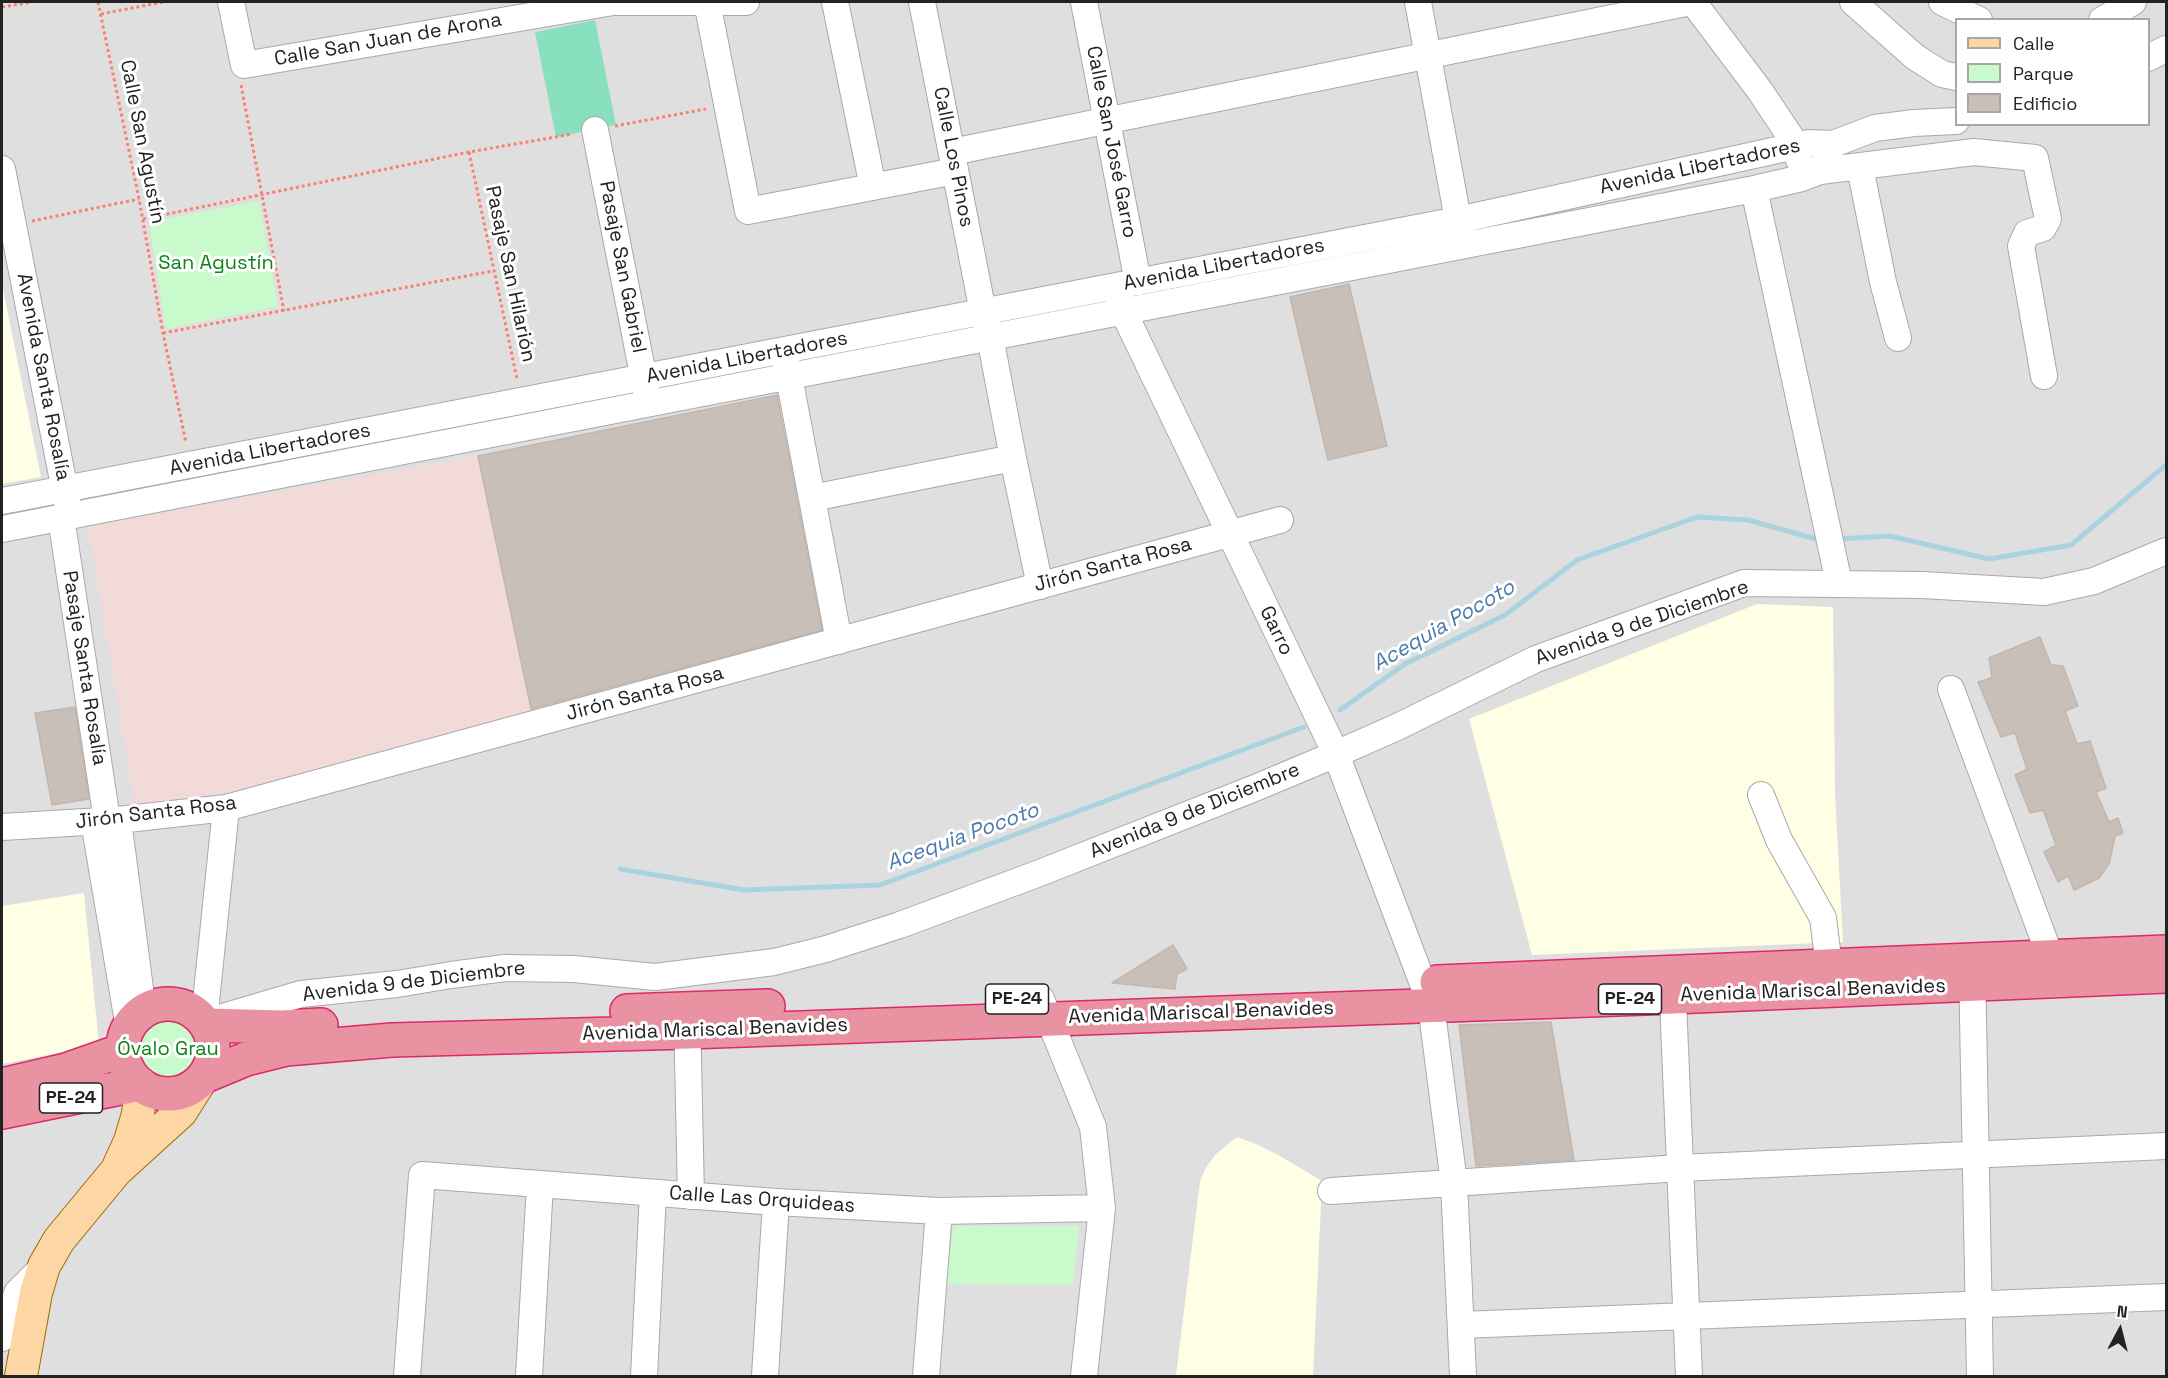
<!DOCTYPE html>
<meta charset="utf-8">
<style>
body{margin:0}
#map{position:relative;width:2168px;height:1378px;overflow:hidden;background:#f2efe9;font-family:"Space Grotesk",sans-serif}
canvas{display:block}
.frame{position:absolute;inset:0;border:3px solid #222;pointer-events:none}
.legend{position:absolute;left:1955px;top:18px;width:195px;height:108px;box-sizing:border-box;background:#fff;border:2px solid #a7a7a7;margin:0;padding:8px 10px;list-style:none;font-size:18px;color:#222}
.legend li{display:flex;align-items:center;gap:12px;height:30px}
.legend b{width:30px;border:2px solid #a7a7a7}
.north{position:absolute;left:2090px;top:1300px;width:60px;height:60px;-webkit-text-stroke:4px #fff;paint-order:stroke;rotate:7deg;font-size:16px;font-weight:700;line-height:24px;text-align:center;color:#222}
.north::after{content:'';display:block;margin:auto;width:21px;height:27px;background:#222;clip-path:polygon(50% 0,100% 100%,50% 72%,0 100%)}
</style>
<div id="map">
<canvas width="2168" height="1378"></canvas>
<div class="frame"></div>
<ul class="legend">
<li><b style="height:8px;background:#fcd6a4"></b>Calle</li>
<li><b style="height:16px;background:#c8facc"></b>Parque</li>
<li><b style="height:16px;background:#c7bfb8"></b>Edificio</li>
</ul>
<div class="north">N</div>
</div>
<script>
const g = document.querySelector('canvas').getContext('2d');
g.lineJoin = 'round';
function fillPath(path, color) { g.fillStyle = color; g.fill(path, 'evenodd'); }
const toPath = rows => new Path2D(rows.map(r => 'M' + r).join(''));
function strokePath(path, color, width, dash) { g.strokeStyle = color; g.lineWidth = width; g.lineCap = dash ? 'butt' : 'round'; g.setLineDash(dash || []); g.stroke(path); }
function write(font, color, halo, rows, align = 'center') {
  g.font = font + ' "Space Grotesk",sans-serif'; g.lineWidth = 6; g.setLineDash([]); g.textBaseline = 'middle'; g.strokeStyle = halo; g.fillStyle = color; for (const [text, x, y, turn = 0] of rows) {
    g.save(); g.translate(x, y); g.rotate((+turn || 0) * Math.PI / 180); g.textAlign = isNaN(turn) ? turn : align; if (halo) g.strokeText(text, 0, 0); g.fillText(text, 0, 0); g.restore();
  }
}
fillPath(toPath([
 [2,2,2166,2,2166,1376,2,1376],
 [1956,20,2148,20,2148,124,1956,124]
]), '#e0dfdf');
fillPath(toPath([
 [478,456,532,715,348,765,136,811,88,526]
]), '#f2dad9');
fillPath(toPath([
 [2,284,41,477,2,484],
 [1757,604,1833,607,1835,794,1843,942,1532,955,1469,719],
 [84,893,99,1045,2,1064,2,906],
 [1237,1137,1256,1144,1280,1156,1322,1181,1313,1376,1176,1376,1200,1181,1207,1166,1216,1154]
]), '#ffffe5');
fillPath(toPath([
 [259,201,278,306,166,329,149,222],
 [165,1011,177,1012,189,1017,198,1025,204,1036,207,1048,205,1060,181,1086,169,1089,155,1087,134,1070,129,1058,133,1032,152,1014],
 [953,1226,1079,1226,1073,1285,947,1284]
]), '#c8facc');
fillPath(toPath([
 [595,20,616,125,556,137,535,32]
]), '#88e0be');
strokePath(toPath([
 [1838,539,1890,536,1989,559,2071,545,2166,465],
 [1340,710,1405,664,1505,615,1577,560,1697,517,1748,520,1823,541],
 [620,869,744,890,880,885,1304,727]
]), '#aad3df', 5);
const building = toPath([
 [1349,284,1387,446,1328,460,1290,297,1349,284],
 [777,395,822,630,531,709,478,456,777,395],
 [2040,637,2051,665,2063,666,2078,706,2065,711,2077,744,2090,741,2106,788,2096,792,2109,822,2118,818,2123,833,2115,836,2109,864,2099,878,2074,890,2068,876,2058,882,2044,852,2056,845,2043,810,2030,813,2015,775,2027,769,2015,733,2001,737,1978,682,1992,678,1989,658,2040,637],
 [75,707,89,799,52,805,35,713,75,707],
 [1173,945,1187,969,1177,974,1175,989,1112,983,1173,945],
 [1551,1022,1574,1160,1476,1166,1459,1025,1551,1022]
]);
fillPath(building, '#c7bfb8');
strokePath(building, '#c4b6ab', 1.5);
const minor = toPath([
 [231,2,244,65,613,2,746,2],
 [707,2,748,211,955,171],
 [835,2,873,187],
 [922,2,983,312,990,337,1013,458,1040,586],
 [1084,2,1138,282],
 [1418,2,1461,236],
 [1693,2,1760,91,1796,145,1799,160],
 [1853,2,1915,57,1942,74,1956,77],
 [1942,2,1979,20],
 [2102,20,2133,2],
 [2148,58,2166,49],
 [595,130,647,395],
 [952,152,1691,2],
 [1860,167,1883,282,1898,338],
 [2,169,68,506],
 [1820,171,1974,152,2035,158,2048,219,2043,228,2027,233,2021,246,2044,376],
 [1754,189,1839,583],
 [1118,295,1123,311,1336,754,1431,1005,1454,1183,1463,1376],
 [786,361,839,641],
 [812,498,1013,458],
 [2,501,1458,220,1809,143,1833,144,1875,128,1914,123,1956,121],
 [61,517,107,820],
 [2,529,1754,189,1802,178,1820,171,1833,144],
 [1951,689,2050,956],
 [1761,795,1779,840,1823,918,1829,966,1828,984],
 [118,820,143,1012],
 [94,821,129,1028],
 [2,827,118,820,226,808,1280,520],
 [1972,966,1980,1376],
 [1672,978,1689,1376],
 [1041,999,1093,1127,1102,1208,1084,1376],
 [687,1013,691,1196],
 [216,1019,301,994,397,984,451,975,505,968,574,969,655,977,774,962,826,949,900,925,1037,874,1255,788,1336,754,1395,728,1536,659,1744,583,1922,585,2044,592,2094,581,2166,551],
 [204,1021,226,808],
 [1331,1191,1680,1168,2166,1146],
 [1461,1325,2166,1297],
 [2,1338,17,1293,44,1266],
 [407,1376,422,1175,776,1202,939,1211,1102,1208],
 [529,1376,540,1184],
 [644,1376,653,1193],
 [765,1376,776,1202],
 [926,1376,939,1211]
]);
const major = toPath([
 [119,1165,130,1141,138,1114,141,1084],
 [21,1376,36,1293,44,1266,59,1240,116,1171,181,1112,201,1080]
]);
const highway = toPath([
 [1437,982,2166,952],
 '123 1049a45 45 0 1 1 90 0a45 45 0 1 1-90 0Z',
 [627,1011,768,1006],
 [206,1025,282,1027,321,1025],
 [205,1076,246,1059,286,1049,392,1040,688,1032,1673,997,2166,976],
 [2,1085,66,1070,123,1050],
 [2,1112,140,1084]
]);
strokePath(minor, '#a9a9a9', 28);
strokePath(major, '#a06b00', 34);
strokePath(highway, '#dc2a67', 36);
strokePath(toPath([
 [98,2,139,199,163,333,186,443],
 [2,7,32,2],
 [101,14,163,2],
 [241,85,284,311],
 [615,126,706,109],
 [469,152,517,379],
 [143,219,469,152,573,134],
 [32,221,139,199],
 [163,333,493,271]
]), '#fa8072', 3, [3, 3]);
strokePath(minor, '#fff', 26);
strokePath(major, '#fcd6a4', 32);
strokePath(highway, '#e892a2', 33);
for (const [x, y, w] of [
 [1017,999,63],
 [1630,999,63],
 [71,1098,63]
]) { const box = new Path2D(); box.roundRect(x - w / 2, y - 15, w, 30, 4.5); g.fillStyle = '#fff'; g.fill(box); strokePath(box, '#222', 1.5); }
write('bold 18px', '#222', null, [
 ["PE-24",1017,999],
 ["PE-24",1630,999],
 ["PE-24",71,1098]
]);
write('20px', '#222', '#fff', [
 ["Calle San Juan de Arona",388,40,-10],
 ["Calle San Agustín",142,142,79],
 ["Calle San José Garro",1111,142,79],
 ["Calle Los Pinos",953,157,79],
 ["Avenida Libertadores",1700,167,-12],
 ["Avenida Libertadores",1224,265,-11],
 ["Pasaje San Gabriel",622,267,79],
 ["Pasaje San Hilarión",510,274,78],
 ["Avenida Libertadores",747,358,-11],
 ["Avenida Santa Rosalía",43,377,79],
 ["Avenida Libertadores",270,450,-11],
 ["Jirón Santa Rosa",1113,565,-15],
 ["Avenida 9 de Diciembre",1642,623,-19],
 ["Garro",1276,631,64],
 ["Pasaje Santa Rosalía",84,668,81],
 ["Jirón Santa Rosa",645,694,-15],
 ["Avenida 9 de Diciembre",1195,811,-22],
 ["Jirón Santa Rosa",156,813,-7],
 ["Avenida 9 de Diciembre",414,982,-7],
 ["Avenida Mariscal Benavides",1813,991,-2],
 ["Avenida Mariscal Benavides",1201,1013,-2],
 ["Avenida Mariscal Benavides",715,1030,-2],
 ["Calle Las Orquideas",762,1200,4]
]);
write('20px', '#0c8416', '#fff', [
 ["San Agustín",216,264],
 ["Óvalo Grau",168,1050]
]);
write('italic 21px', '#4a7aab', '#fff', [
 ["Acequia Pocoto",1444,626,-30],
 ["Acequia Pocoto",963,837,-20]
]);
</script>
